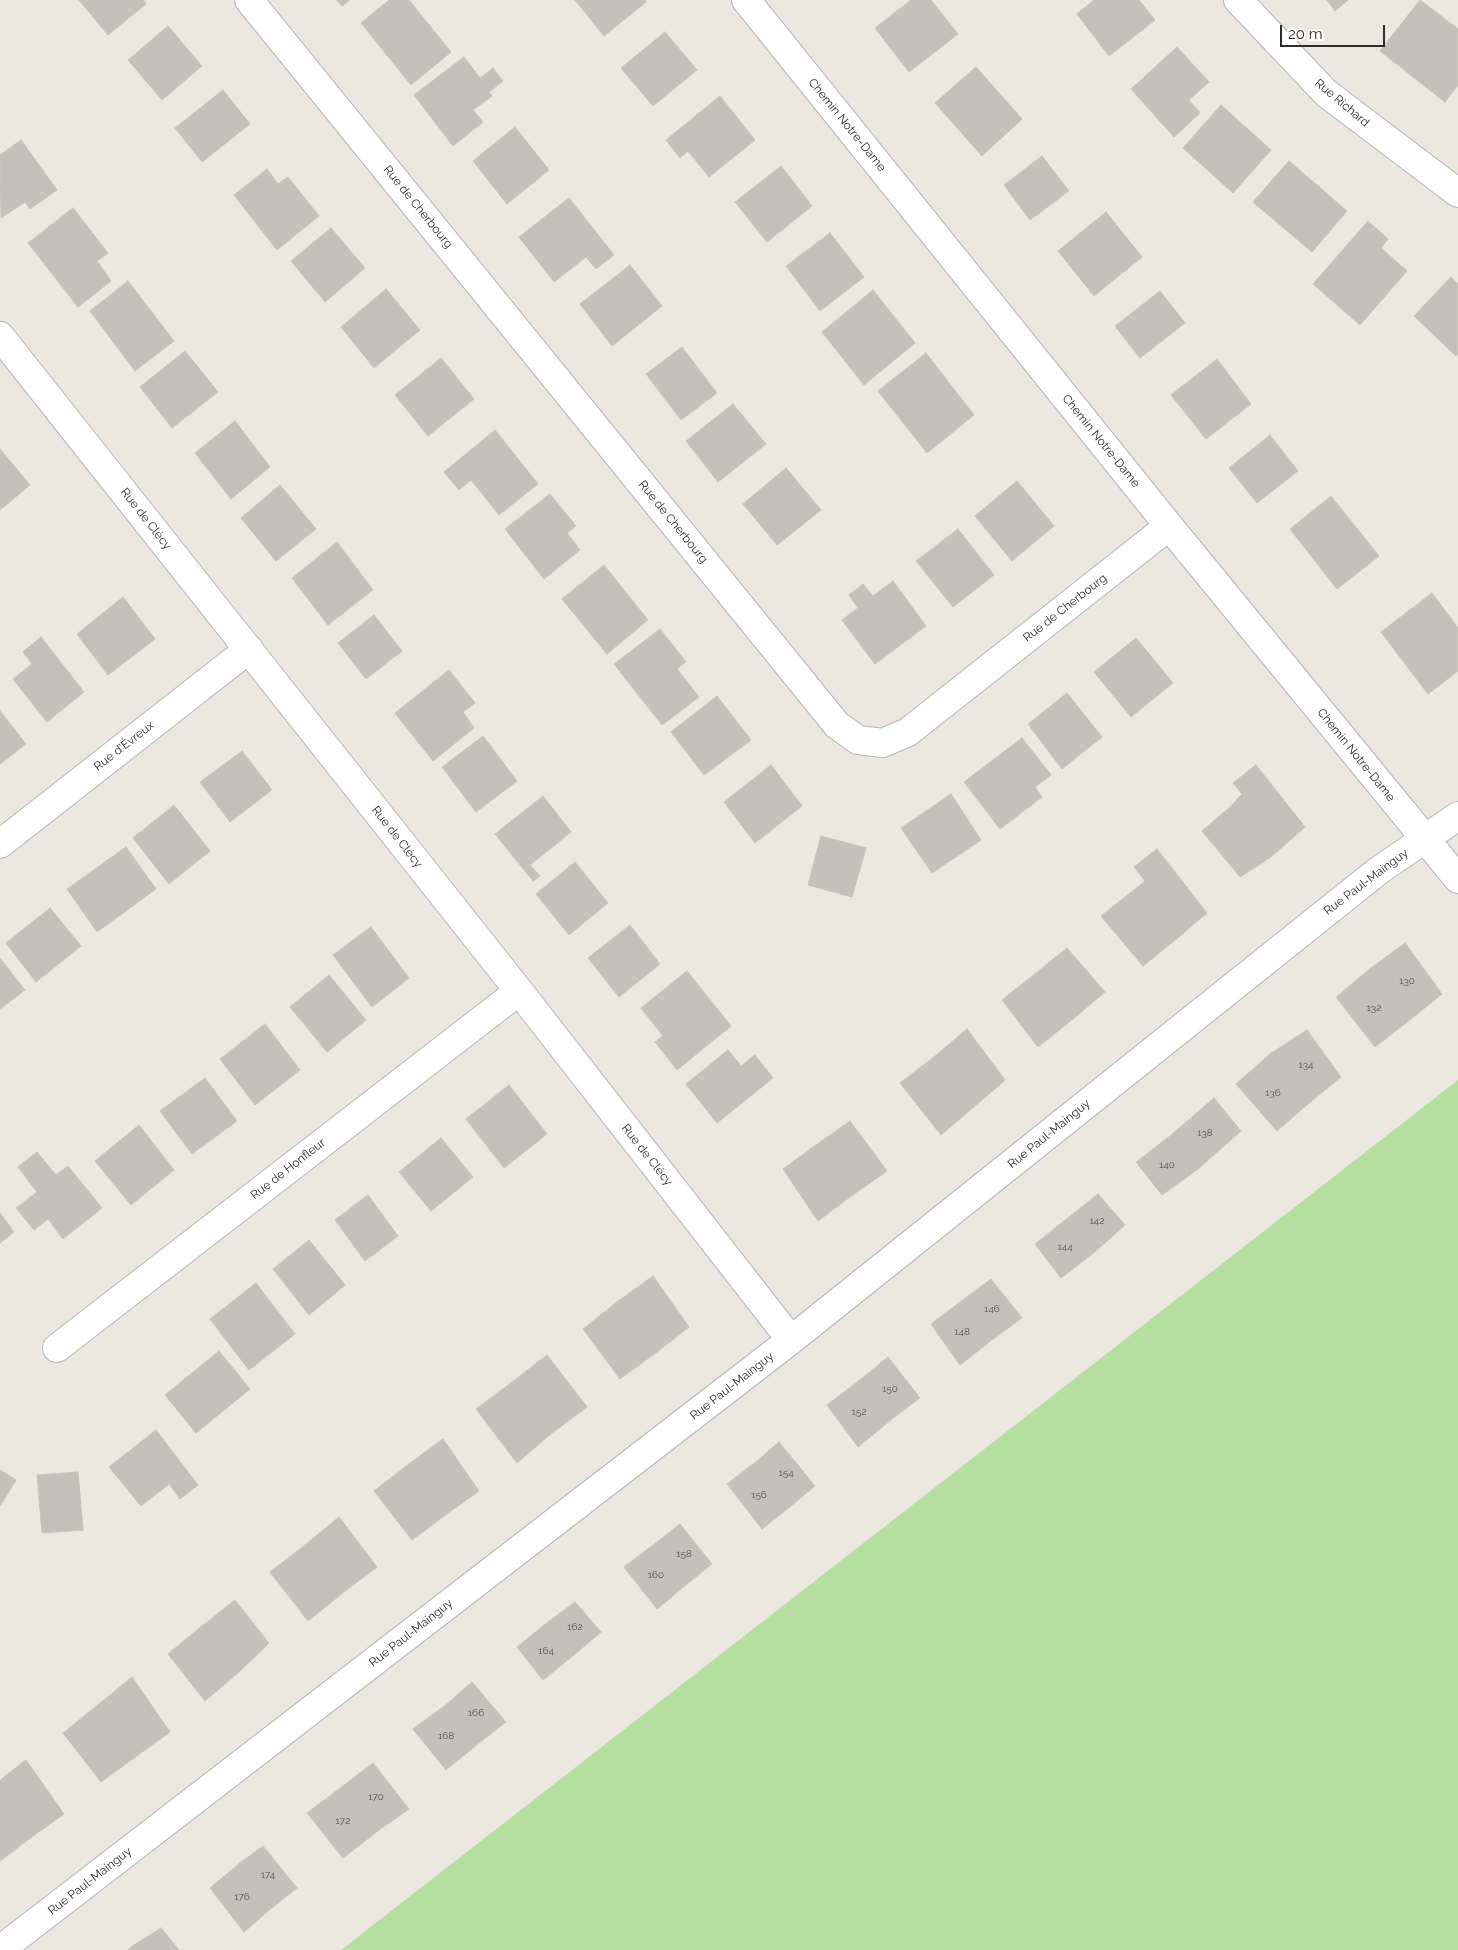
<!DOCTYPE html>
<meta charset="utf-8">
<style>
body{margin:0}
#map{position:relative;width:1458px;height:1950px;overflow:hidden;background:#ece7df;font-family:Raleway,sans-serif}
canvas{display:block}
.scale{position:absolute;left:1280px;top:25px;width:105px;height:22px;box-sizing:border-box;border:2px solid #2c2c2c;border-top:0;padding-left:6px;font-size:15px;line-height:18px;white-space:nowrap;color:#2c2c2c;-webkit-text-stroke:4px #fff;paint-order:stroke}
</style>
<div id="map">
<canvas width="1458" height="1950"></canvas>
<div class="scale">20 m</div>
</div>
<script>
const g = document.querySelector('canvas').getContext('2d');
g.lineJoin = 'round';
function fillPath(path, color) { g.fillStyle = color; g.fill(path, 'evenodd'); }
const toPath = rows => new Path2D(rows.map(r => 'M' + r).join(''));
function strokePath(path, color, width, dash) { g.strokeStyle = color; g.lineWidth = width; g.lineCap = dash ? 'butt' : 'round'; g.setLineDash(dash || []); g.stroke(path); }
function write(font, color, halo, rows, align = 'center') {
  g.font = font + ' Raleway,sans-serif'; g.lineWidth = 4.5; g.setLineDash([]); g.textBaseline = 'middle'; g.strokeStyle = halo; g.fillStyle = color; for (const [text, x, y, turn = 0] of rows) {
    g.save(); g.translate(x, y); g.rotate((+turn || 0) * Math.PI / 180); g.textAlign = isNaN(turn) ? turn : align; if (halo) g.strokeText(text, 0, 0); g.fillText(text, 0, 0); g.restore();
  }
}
fillPath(toPath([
 [1458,1080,1458,1950,341,1950]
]), '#b4df9f');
const building = toPath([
 [79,0,143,0,146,4,108,35,79,0],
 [337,0,350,0,342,6,337,0],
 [389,0,409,0,451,52,411,85,361,23,389,0],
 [575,0,645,0,646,2,604,36,575,0],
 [911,0,931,0,958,34,909,72,875,28,911,0],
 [1094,0,1139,0,1155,20,1109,56,1077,14,1094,0],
 [1327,0,1348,0,1335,11,1327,0],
 [1420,0,1458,29,1458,85,1445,102,1380,51,1420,0],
 [168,26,202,66,162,100,128,60,168,26],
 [665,32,697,70,653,106,621,68,665,32],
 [1177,47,1209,82,1189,100,1200,113,1174,137,1131,89,1177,47],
 [464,57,480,78,493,68,503,81,489,92,492,96,473,110,483,122,453,146,414,95,464,57],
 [976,67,1022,119,982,156,935,103,976,67],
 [223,90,250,124,202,162,175,128,223,90],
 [720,96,755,140,709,177,688,151,680,158,666,140,720,96],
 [1221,105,1271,150,1233,193,1183,148,1221,105],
 [515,127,549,170,507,204,473,161,515,127],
 [21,140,57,190,30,209,25,202,1,218,0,155,21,140],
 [1042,156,1069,191,1030,220,1004,185,1042,156],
 [1289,161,1347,211,1312,252,1253,202,1289,161],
 [781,166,812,206,767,242,735,202,781,166],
 [267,169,278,184,288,177,319,216,277,250,234,195,267,169],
 [569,198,614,255,596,269,586,257,554,282,519,237,569,198],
 [73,208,108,253,97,261,111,281,78,307,28,243,73,208],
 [1106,212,1142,257,1094,296,1058,251,1106,212],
 [1368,221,1388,239,1381,248,1407,271,1360,325,1313,284,1368,221],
 [331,228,365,268,325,302,291,261,331,228],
 [830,233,864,277,820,311,786,266,830,233],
 [630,265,662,306,612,346,580,304,630,265],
 [1451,277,1458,284,1458,354,1456,356,1414,316,1451,277],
 [128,281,174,341,135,371,90,311,128,281],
 [386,289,420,330,374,368,341,327,386,289],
 [873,290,915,343,864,385,822,332,873,290],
 [1160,291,1185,323,1140,358,1115,326,1160,291],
 [682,347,717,393,681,420,646,374,682,347],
 [185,351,218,392,172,428,140,387,185,351],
 [926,353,974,415,927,453,878,391,926,353],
 [441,358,474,399,428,436,395,395,441,358],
 [1217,359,1251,404,1206,439,1171,395,1217,359],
 [733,404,766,444,718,482,686,441,733,404],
 [235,421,270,467,231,499,195,453,235,421],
 [495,430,538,484,499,515,471,480,459,490,444,472,495,430],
 [1270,435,1298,471,1257,503,1229,468,1270,435],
 [0,449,30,485,0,510,0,449],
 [786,468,821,510,777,545,743,504,786,468],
 [1017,481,1054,526,1012,561,975,516,1017,481],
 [280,485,316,529,276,561,241,518,280,485],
 [550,494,576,526,567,533,580,550,544,579,505,529,550,494],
 [1331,496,1379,556,1337,589,1290,529,1331,496],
 [958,529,994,575,953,607,916,561,958,529],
 [337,542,373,590,328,625,292,578,337,542],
 [604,565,648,620,607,654,562,599,604,565],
 [893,581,926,626,875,664,842,620,858,608,849,595,863,584,873,596,893,581],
 [1432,593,1458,628,1458,671,1428,694,1381,632,1432,593],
 [123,597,155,639,108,675,77,634,123,597],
 [374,615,402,651,366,679,338,643,374,615],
 [660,629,686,662,677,669,699,697,662,725,614,664,660,629],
 [41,637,84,692,47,722,13,679,32,664,23,652,41,637],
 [1136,638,1173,683,1131,717,1094,672,1136,638],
 [449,670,475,703,463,712,474,728,433,761,395,713,449,670],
 [1067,693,1102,737,1062,769,1028,724,1067,693],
 [717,696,751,740,704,775,671,732,717,696],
 [0,711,26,744,0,764,0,711],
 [483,736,517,781,476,812,442,767,483,736],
 [1022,738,1051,775,1035,787,1042,797,1000,829,964,782,1022,738],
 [242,751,272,790,230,822,200,782,242,751],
 [771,765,802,806,755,843,724,802,771,765],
 [1256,765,1305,827,1271,857,1230,807,1242,794,1233,783,1256,765],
 [951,794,981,840,932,873,901,828,951,794],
 [543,796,571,832,530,865,540,876,533,881,495,834,543,796],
 [174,805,210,851,169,884,133,838,174,805],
 [1230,807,1271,857,1240,877,1202,831,1230,807],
 [821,836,866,848,852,897,808,885,821,836],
 [126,847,156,889,97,932,67,889,126,847],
 [1157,849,1207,913,1174,941,1134,890,1145,881,1134,867,1157,849],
 [575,862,608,903,569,935,536,894,575,862],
 [1134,890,1174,941,1143,966,1101,916,1134,890],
 [50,908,81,946,36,982,6,943,50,908],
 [630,925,660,964,619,997,588,958,630,925],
 [371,927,409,978,372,1007,333,955,371,927],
 [1405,943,1442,994,1411,1019,1371,968,1405,943],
 [1067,948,1105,992,1073,1019,1036,973,1067,948],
 [0,958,25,990,0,1009,0,958],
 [1371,968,1411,1019,1375,1047,1336,997,1371,968],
 [687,971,731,1026,677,1070,655,1042,663,1036,641,1008,687,971],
 [1036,973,1073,1019,1038,1047,1002,1000,1036,973],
 [329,975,366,1020,327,1052,290,1007,329,975],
 [265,1024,300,1070,255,1105,220,1059,265,1024],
 [967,1029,1005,1080,975,1106,934,1057,967,1029],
 [1307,1030,1341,1077,1309,1103,1270,1054,1307,1030],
 [728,1050,741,1066,755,1055,773,1078,717,1123,686,1084,728,1050],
 [1270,1054,1309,1103,1277,1131,1236,1084,1270,1054],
 [934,1057,975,1106,941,1135,900,1083,934,1057],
 [205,1078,237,1121,192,1154,160,1111,205,1078],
 [509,1085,547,1134,504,1168,466,1119,509,1085],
 [1214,1098,1241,1131,1198,1169,1170,1136,1214,1098],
 [850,1121,887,1171,854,1194,816,1145,850,1121],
 [139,1125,174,1170,131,1205,95,1161,139,1125],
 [1170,1136,1198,1169,1162,1195,1136,1162,1170,1136],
 [441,1138,473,1177,431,1211,399,1172,441,1138],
 [816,1145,854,1194,818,1221,783,1169,816,1145],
 [37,1152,56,1175,68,1166,102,1208,63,1239,48,1219,34,1230,16,1208,37,1192,18,1167,37,1152],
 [1098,1194,1125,1225,1096,1251,1069,1217,1098,1194],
 [368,1195,398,1236,365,1261,335,1220,368,1195],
 [0,1213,14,1232,0,1243,0,1213],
 [1069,1217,1096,1251,1061,1278,1035,1244,1069,1217],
 [309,1240,345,1285,309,1315,273,1269,309,1240],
 [653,1276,689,1327,657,1352,617,1302,653,1276],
 [991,1279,1022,1318,992,1340,964,1299,991,1279],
 [256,1283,295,1334,249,1370,210,1319,256,1283],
 [964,1299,992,1340,960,1365,931,1324,964,1299],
 [617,1302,657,1352,620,1379,583,1329,617,1302],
 [219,1351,250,1389,196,1433,165,1395,219,1351],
 [547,1355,587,1407,552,1433,512,1382,547,1355],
 [888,1357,920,1398,892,1419,860,1380,888,1357],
 [860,1380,892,1419,858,1447,827,1405,860,1380],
 [512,1382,552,1433,517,1463,476,1409,512,1382],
 [156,1430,198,1485,180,1499,169,1484,141,1506,109,1467,156,1430],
 [443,1439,479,1491,448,1513,409,1464,443,1439],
 [779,1442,815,1486,791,1506,757,1461,779,1442],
 [757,1461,791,1506,762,1529,727,1484,757,1461],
 [409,1464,448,1513,412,1540,374,1491,409,1464],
 [0,1470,16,1480,0,1506,0,1470],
 [78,1472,83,1530,42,1533,37,1475,78,1472],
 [339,1517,377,1567,344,1592,305,1545,339,1517],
 [680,1524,712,1564,687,1584,656,1543,680,1524],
 [656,1543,687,1584,657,1609,624,1567,656,1543],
 [305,1545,344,1592,308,1621,270,1572,305,1545],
 [235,1600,269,1643,239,1672,202,1626,235,1600],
 [575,1602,601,1632,574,1655,548,1622,575,1602],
 [548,1622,574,1655,543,1680,517,1647,548,1622],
 [202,1626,239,1672,205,1701,168,1654,202,1626],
 [132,1677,170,1732,138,1755,99,1704,132,1677],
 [472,1682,506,1722,479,1743,447,1704,472,1682],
 [99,1704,138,1755,101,1782,63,1733,99,1704],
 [447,1704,479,1743,446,1770,413,1729,447,1704],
 [26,1760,64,1814,33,1836,0,1794,0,1780,26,1760],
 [373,1763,409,1809,379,1830,343,1786,373,1763],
 [343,1786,379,1830,343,1858,307,1813,343,1786],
 [0,1794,33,1836,0,1861,0,1794],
 [263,1846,297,1888,273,1907,240,1863,263,1846],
 [240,1863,273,1907,244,1932,210,1888,240,1863],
 [161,1928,179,1950,137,1950,134,1945,161,1928],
 [134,1945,137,1950,128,1950,134,1945]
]);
fillPath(building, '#c5c1ba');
strokePath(building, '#c8c3b8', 1);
const street = toPath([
 [249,0,837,725,858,740,883,743,908,732,1169,526],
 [1238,0,1326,93,1458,193],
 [0,336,519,991,791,1340],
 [0,844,249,649],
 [57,1348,519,991],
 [0,1950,791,1340,1378,871,1458,816]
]);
const secondary = toPath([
 [746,0,1169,526,1458,879]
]);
strokePath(street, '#b2b5be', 30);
strokePath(secondary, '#b2b5be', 30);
strokePath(street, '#fff', 28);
strokePath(secondary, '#fff', 28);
write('10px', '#525150', null, [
 ["130",1407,981],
 ["132",1374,1008],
 ["134",1306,1065],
 ["136",1273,1093],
 ["138",1205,1133],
 ["140",1167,1165],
 ["142",1097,1221],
 ["144",1065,1247],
 ["146",992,1309],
 ["148",962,1332],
 ["150",890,1389],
 ["152",859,1412],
 ["154",786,1473],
 ["156",759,1495],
 ["158",684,1554],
 ["160",656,1575],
 ["162",575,1627],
 ["164",546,1651],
 ["166",476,1713],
 ["168",446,1736],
 ["170",376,1797],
 ["172",343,1821],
 ["174",268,1875],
 ["176",242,1897]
]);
write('12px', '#2c2c2c', '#fff', [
 ["Rue Richard",1342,103,40],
 ["Chemin Notre-Dame",847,125,51],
 ["Rue de Cherbourg",418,207,51],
 ["Chemin Notre-Dame",1101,441,51],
 ["Rue de Clécy",146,519,52],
 ["Rue de Cherbourg",673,522,51],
 ["Rue de Cherbourg",1065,608,-38],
 ["Rue d'Évreux",124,746,-38],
 ["Chemin Notre-Dame",1356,755,51],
 ["Rue de Clécy",397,837,52],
 ["Rue Paul-Mainguy",1366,882,-37],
 ["Rue Paul-Mainguy",1049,1134,-39],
 ["Rue de Clécy",647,1155,52],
 ["Rue de Honfleur",288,1169,-38],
 ["Rue Paul-Mainguy",732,1386,-38],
 ["Rue Paul-Mainguy",411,1633,-38],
 ["Rue Paul-Mainguy",90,1881,-38]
]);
</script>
